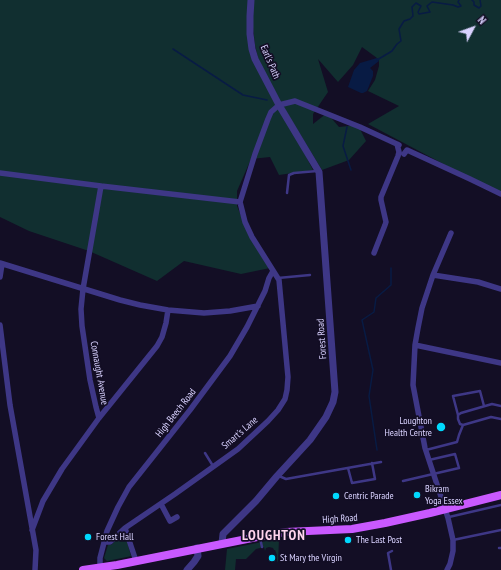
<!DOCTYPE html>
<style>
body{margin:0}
#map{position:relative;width:501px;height:570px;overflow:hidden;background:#130e25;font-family:"PT Sans Narrow",sans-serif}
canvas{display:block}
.north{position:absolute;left:453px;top:8px;width:40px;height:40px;-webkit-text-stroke:3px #130e25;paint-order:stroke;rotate:49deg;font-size:11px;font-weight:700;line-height:16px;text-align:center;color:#d9d2ff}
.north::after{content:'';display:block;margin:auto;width:14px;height:18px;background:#d9d2ff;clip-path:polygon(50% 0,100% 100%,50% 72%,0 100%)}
</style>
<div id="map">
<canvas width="501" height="570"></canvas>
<div class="north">N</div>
</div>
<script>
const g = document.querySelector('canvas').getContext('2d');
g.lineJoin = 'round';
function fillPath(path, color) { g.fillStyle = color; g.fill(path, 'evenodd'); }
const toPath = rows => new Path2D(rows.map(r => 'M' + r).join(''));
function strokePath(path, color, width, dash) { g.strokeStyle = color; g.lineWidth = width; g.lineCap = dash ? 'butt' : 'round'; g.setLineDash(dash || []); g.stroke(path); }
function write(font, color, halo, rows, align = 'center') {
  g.font = font + ' "PT Sans Narrow",sans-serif'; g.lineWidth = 3.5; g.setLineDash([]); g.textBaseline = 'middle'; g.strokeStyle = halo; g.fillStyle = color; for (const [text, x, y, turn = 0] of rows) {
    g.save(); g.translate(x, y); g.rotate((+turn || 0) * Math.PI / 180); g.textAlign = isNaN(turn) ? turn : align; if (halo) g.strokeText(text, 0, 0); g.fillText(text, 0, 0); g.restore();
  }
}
fillPath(toPath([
 [0,0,249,0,252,53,313,170,279,175,270,157,251,159,237,191,237,206,242,218,270,268,241,274,184,261,157,281,89,251,29,231,0,217],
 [254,0,501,0,501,192,451,168,368,124,399,106,368,91,375,80,379,66,379,61,377,58,362,47,353,65,338,82,318,59,328,92,313,114,313,124,327,113,339,127,358,125,366,141,349,160,322,170,286,111,259,62,255,45,252,19],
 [125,534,131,556,127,557,107,561,104,558,108,545,111,545,121,535],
 [277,539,279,539,278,563,276,557,277,555,275,550,274,550,273,548,269,547,266,548,265,551,264,547,256,549,246,559,236,559,235,570,225,570,227,549]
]), '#112f30');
fillPath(toPath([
 [377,58,379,61,370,68,373,71,373,76,367,91,363,93,361,93,348,87,354,70,360,63]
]), '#081b44');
strokePath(toPath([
 [472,0,474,2,474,5,479,8,481,6,480,0],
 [173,49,243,95,267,100],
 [377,60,392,51,397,44,401,41,399,29,404,21,410,19,413,16,412,7,416,3,421,6,418,12,419,14,430,12,427,6,432,2,453,5,458,7,461,6,458,2,459,0],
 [347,127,343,146,351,170],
 [377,450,369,396,373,370,362,320,374,312,376,298,391,285,391,268]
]), '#081b44', 1.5);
strokePath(toPath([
 [287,193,289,175,294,173,317,171],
 [278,278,310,275],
 [458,415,453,396,480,391,484,406],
 [463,425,460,424,458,419,458,415,461,413,492,404,501,406],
 [463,425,491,417,501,419],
 [426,450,457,442,459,435,463,425],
 [205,453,213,466],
 [348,468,352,483,375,479,372,463],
 [279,476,286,479,381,462],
 [403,481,459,468,455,454,429,460],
 [449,517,501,505],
 [260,538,262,547],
 [453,540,501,530],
 [499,548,501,548],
 [391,570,388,553,392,551]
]), '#3e3786', 2.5);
strokePath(toPath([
 [404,154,407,150,470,179,501,194],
 [0,173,101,186,240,202],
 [374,253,385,225,386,222,381,200,381,197,398,156,399,152,397,144],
 [0,263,120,300,140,305,168,310,204,313,230,311,258,306],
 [433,275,478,282,501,289],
 [0,277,2,264],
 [0,325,10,405,36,550,35,570],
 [415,345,501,363],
 [99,418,96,407,90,380,82,326,81,309,83,289,101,186],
 [161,504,170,521,177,517],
 [125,528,136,561],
 [32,530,43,501,62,469,99,418,157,346,162,337,166,323,168,310],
 [104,542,110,542,125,528,175,494,238,449,268,421,278,410,285,399,287,390,288,377,279,280,252,237,245,222,240,202,255,154,268,119,271,112,279,105,295,101,360,127,399,145],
 [100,567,100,558,107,531,118,507,129,487,190,410,230,356,247,327,265,291,269,278,273,271],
 [447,570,450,564,453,551,453,540,448,518,425,448,413,385,415,345,418,328,422,308,433,275,451,233]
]), '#3e3786', 5.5);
strokePath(toPath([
 [222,543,223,534,256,501,277,476,310,440,326,417,333,402,335,392,319,172,279,105,255,59,252,49,250,34,250,16,251,0],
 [187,570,194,562,198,556,197,548]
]), '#3e3786', 7);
strokePath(toPath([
 [83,570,117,565,267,535,286,532,352,529,385,523,430,513,501,495]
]), '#c959ff', 8);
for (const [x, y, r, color] of [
 [441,427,5,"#00d8fd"],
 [417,495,4,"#00d8fd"],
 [336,496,4,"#00d8fd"],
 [88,537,4,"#00d8fd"],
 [348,540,4,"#00d8fd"],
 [272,558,4,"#00d8fd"]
]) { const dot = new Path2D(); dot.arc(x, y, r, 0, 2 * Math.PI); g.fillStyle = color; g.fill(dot); strokePath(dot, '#130e25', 1.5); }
write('10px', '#d9d2ff', '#130e25', [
 ["Earl's Path",270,62,67],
 ["Forest Road",322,339,-94],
 ["Connaught Avenue",99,373,80],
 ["High Beech Road",176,413,-52],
 ["Smart's Lane",240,433,-41],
 ["High Road",340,519,-4]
]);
write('10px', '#d9d2ff', '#130e25', [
 ["Loughton",432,421,"right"],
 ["Health Centre",432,433,"right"],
 ["Bikram",425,489],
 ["Yoga Essex",425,501],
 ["Centric Parade",344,496],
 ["Forest Hall",96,537],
 ["The Last Post",356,540],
 ["St Mary the Virgin",280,558]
], 'left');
g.letterSpacing = '1px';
write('bold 14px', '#ffd4ed', '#130e25', [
 ["LOUGHTON",274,536]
]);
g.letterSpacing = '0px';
</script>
